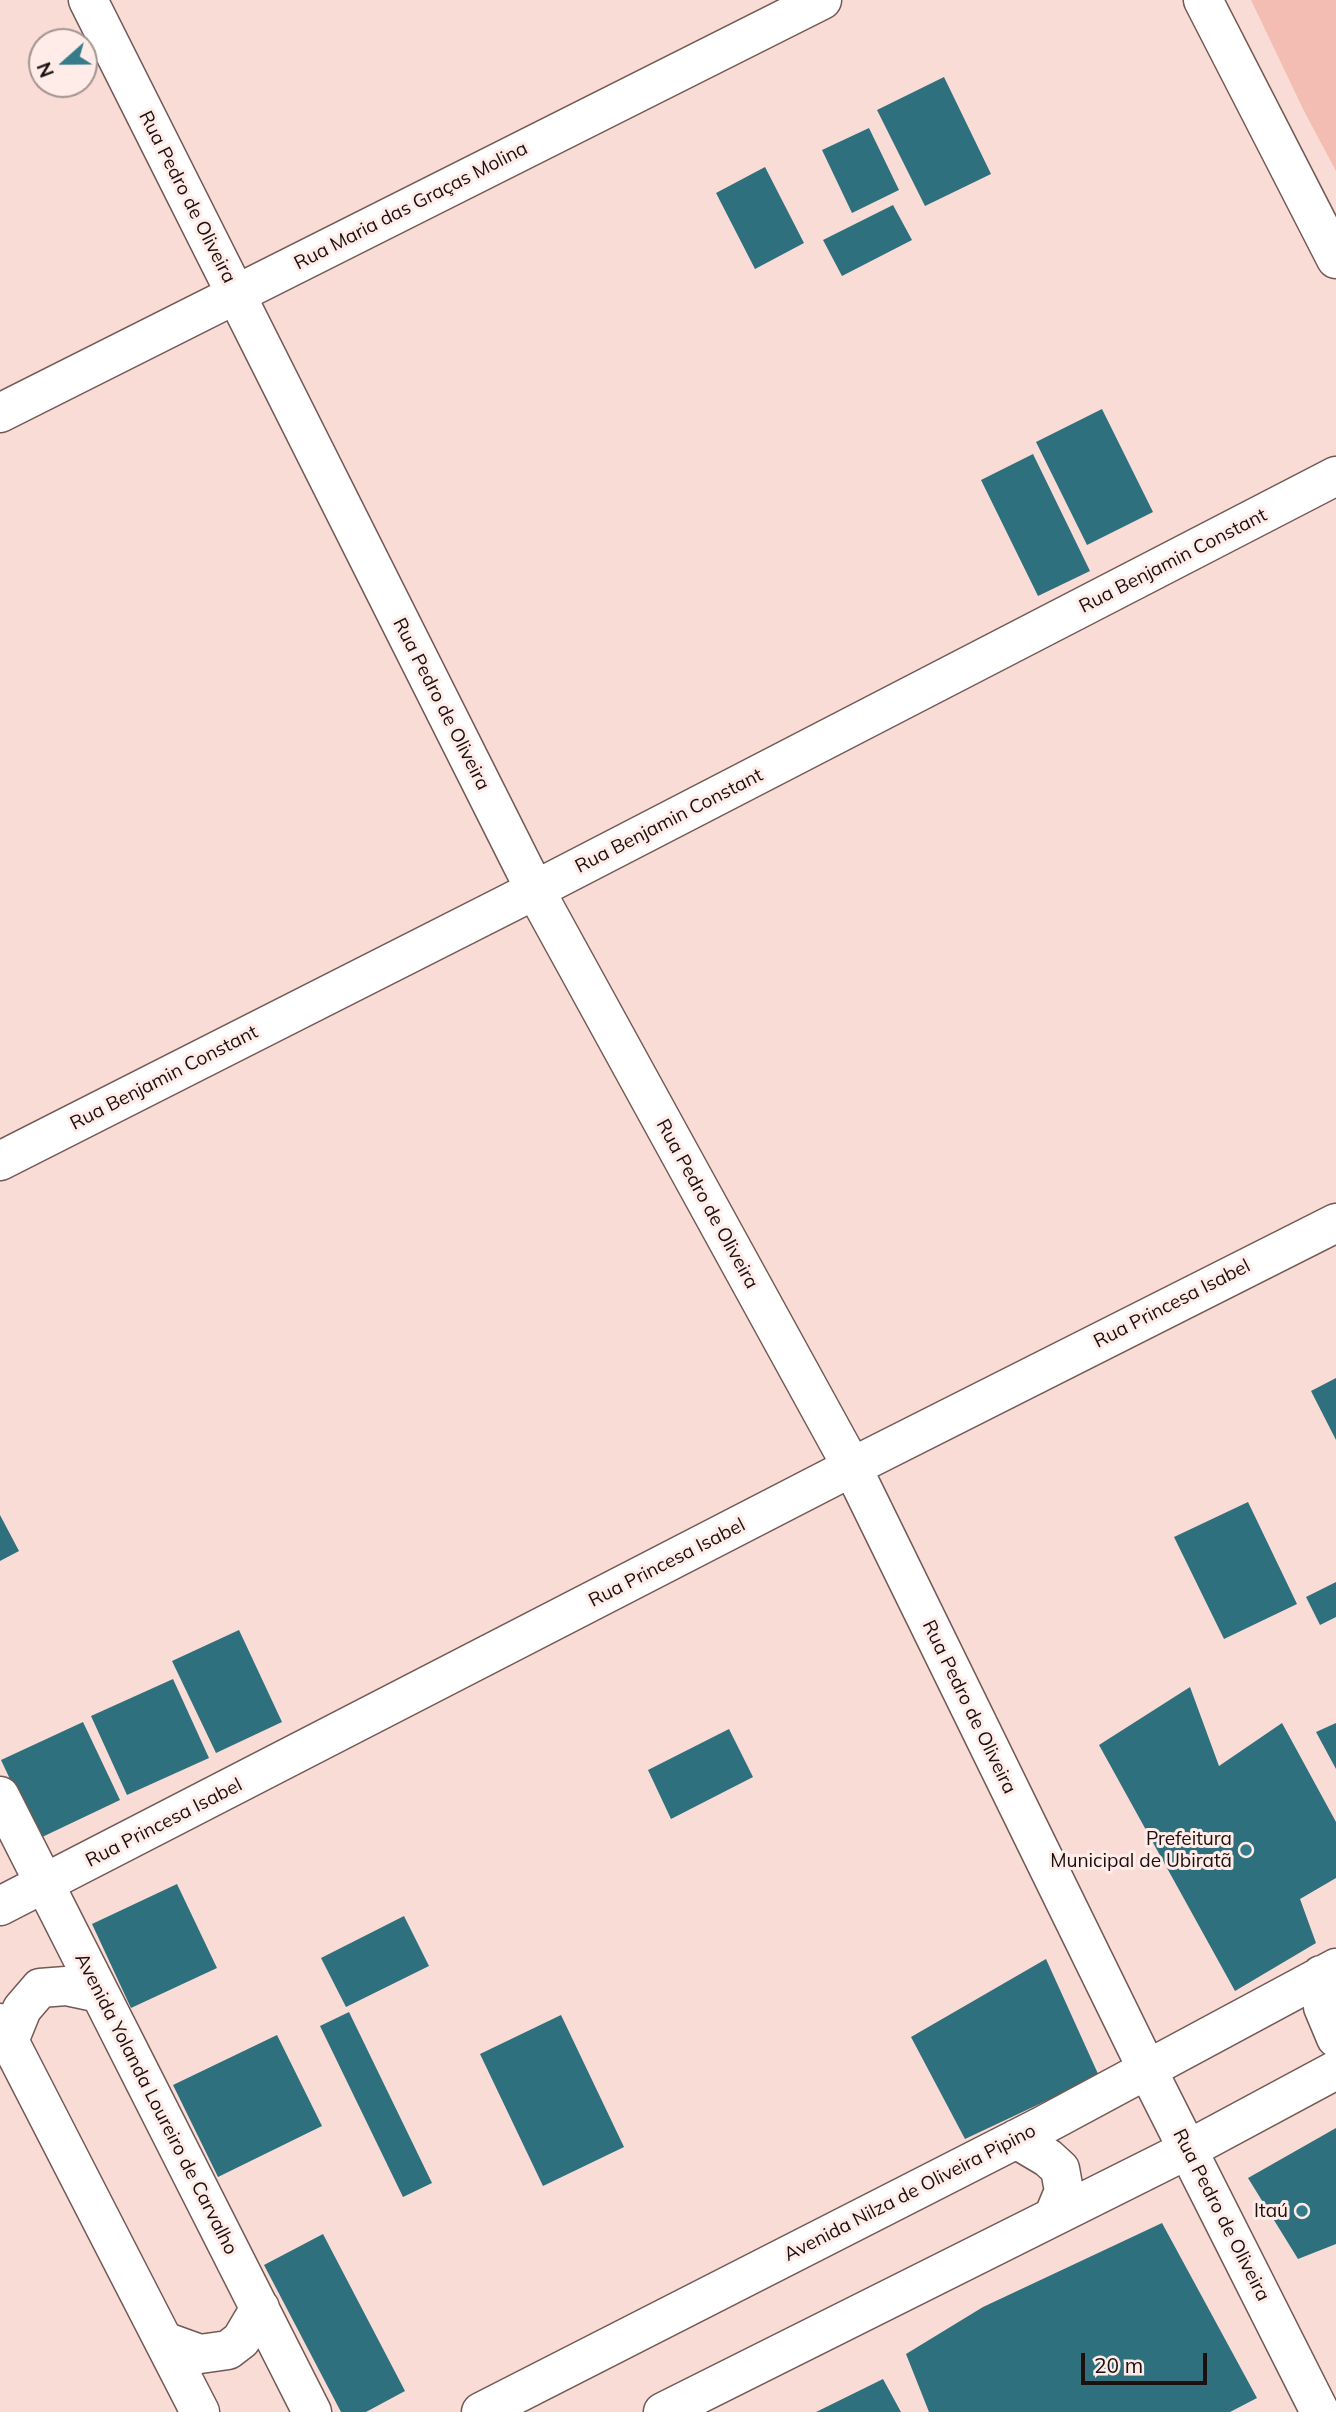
<!DOCTYPE html>
<meta charset="utf-8">
<style>
body{margin:0}
#map{position:relative;width:1336px;height:2412px;overflow:hidden;background:#fadcd6;font-family:Mulish,sans-serif}
canvas{display:block}
.north{position:absolute;left:28px;top:28px;width:70px;height:70px;box-sizing:border-box;background:#ffece8;border:2px solid #a39491;border-radius:50%;rotate:249deg;font-size:19px;font-weight:700;line-height:28px;text-align:center;color:#1a100e}
.north::after{content:'';display:block;margin:auto;width:24px;height:32px;background:#367b89;clip-path:polygon(50% 0,100% 100%,50% 72%,0 100%)}
.scale{position:absolute;left:1081px;top:2353px;width:126px;height:32px;box-sizing:border-box;border:4px solid #1a100e;border-top:0;padding-left:9px;font-size:21px;line-height:24px;white-space:nowrap;color:#1a100e;-webkit-text-stroke:5px #ffece8;paint-order:stroke}
</style>
<div id="map">
<canvas width="1336" height="2412"></canvas>
<div class="north">N</div>
<div class="scale">20 m</div>
</div>
<script>
const g = document.querySelector('canvas').getContext('2d');
g.lineJoin = 'round';
function fillPath(path, color) { g.fillStyle = color; g.fill(path, 'evenodd'); }
const toPath = rows => new Path2D(rows.map(r => 'M' + r).join(''));
function strokePath(path, color, width, dash) { g.strokeStyle = color; g.lineWidth = width; g.lineCap = dash ? 'butt' : 'round'; g.setLineDash(dash || []); g.stroke(path); }
function write(font, color, halo, rows, align = 'center') {
  g.font = font + ' Mulish,sans-serif'; g.lineWidth = 6; g.setLineDash([]); g.textBaseline = 'middle'; g.strokeStyle = halo; g.fillStyle = color; for (const [text, x, y, turn = 0] of rows) {
    g.save(); g.translate(x, y); g.rotate((+turn || 0) * Math.PI / 180); g.textAlign = isNaN(turn) ? turn : align; if (halo) g.strokeText(text, 0, 0); g.fillText(text, 0, 0); g.restore();
  }
}
fillPath(toPath([
 [1251,0,1336,0,1336,171,1304,111]
]), '#f3bdb3');
fillPath(toPath([
 [944,77,991,174,925,206,877,110],
 [869,128,899,190,852,213,822,150],
 [765,167,804,243,755,269,716,193],
 [893,205,912,240,842,276,823,240],
 [1102,409,1153,512,1087,545,1036,442],
 [1033,454,1090,571,1038,596,981,480],
 [1336,1378,1336,1440,1311,1391],
 [1248,1502,1297,1604,1224,1639,1174,1537],
 [0,1515,19,1551,0,1561],
 [1336,1582,1336,1617,1320,1625,1306,1597],
 [239,1630,282,1722,216,1753,172,1661],
 [173,1679,209,1758,127,1795,91,1716],
 [1190,1687,1219,1766,1282,1723,1336,1822,1336,1878,1300,1899,1316,1943,1235,1991,1099,1745],
 [83,1722,120,1800,38,1839,1,1760],
 [1336,1723,1336,1769,1316,1732],
 [729,1729,753,1777,671,1819,648,1770],
 [177,1884,217,1968,131,2008,92,1924],
 [404,1916,429,1966,346,2007,321,1958],
 [1046,1959,1099,2076,965,2139,911,2037],
 [349,2012,432,2183,403,2197,320,2026],
 [561,2015,624,2147,543,2186,480,2054],
 [277,2035,322,2126,218,2177,173,2085],
 [1336,2128,1336,2244,1298,2259,1248,2178],
 [1162,2223,1257,2398,1230,2412,929,2412,906,2354,983,2307],
 [323,2234,405,2391,366,2412,341,2412,264,2265],
 [883,2379,901,2412,816,2412]
]), '#2e707d');
const minor = toPath([
 [88,0,535,890,852,1467,1147,2069,1320,2412],
 [1203,0,1336,259],
 [0,413,822,0],
 [0,1161,535,890,1336,476],
 [0,1906,852,1467,1336,1223]
]);
const secondary = toPath([
 [0,1796,312,2412],
 [1321,1975,1323,2007,1336,2038],
 [0,2023,200,2412],
 [9,2041,22,2009,40,1988,66,1986,99,1993],
 [1016,2139,1048,2158,1060,2169,1064,2191,1054,2215],
 [164,2341,200,2354,228,2350,241,2340,260,2308],
 [481,2412,1042,2126,1336,1968],
 [663,2412,1187,2150,1336,2070]
]);
strokePath(minor, '#735954', 41);
strokePath(secondary, '#735954', 41);
strokePath(minor, '#fff', 38);
strokePath(secondary, '#fff', 38);
for (const [x, y, r, color] of [
 [1246,1850,7,"#367b89"],
 [1302,2211,7,"#367b89"]
]) { const dot = new Path2D(); dot.arc(x, y, r, 0, 2 * Math.PI); g.fillStyle = color; g.fill(dot); strokePath(dot, '#ffece8', 2.5); }
write('19px', '#1a100e', '#ffece8', [
 ["Rua Pedro de Oliveira",187,197,63],
 ["Rua Maria das Graças Molina",411,206,-27],
 ["Rua Benjamin Constant",1173,561,-27],
 ["Rua Pedro de Oliveira",441,704,63],
 ["Rua Benjamin Constant",669,821,-27],
 ["Rua Benjamin Constant",164,1078,-27],
 ["Rua Pedro de Oliveira",707,1204,61],
 ["Rua Princesa Isabel",1172,1304,-27],
 ["Rua Princesa Isabel",667,1563,-27],
 ["Rua Pedro de Oliveira",969,1707,64],
 ["Rua Princesa Isabel",164,1823,-27],
 ["Avenida Yolanda Loureiro de Carvalho",156,2104,63],
 ["Avenida Nilza de Oliveira Pipino",910,2193,-27],
 ["Rua Pedro de Oliveira",1221,2215,63]
]);
write('19px', '#1a100e', '#ffece8', [
 ["Prefeitura",1232,1839],
 ["Municipal de Ubiratã",1232,1861],
 ["Itaú",1288,2211]
], 'right');
</script>
